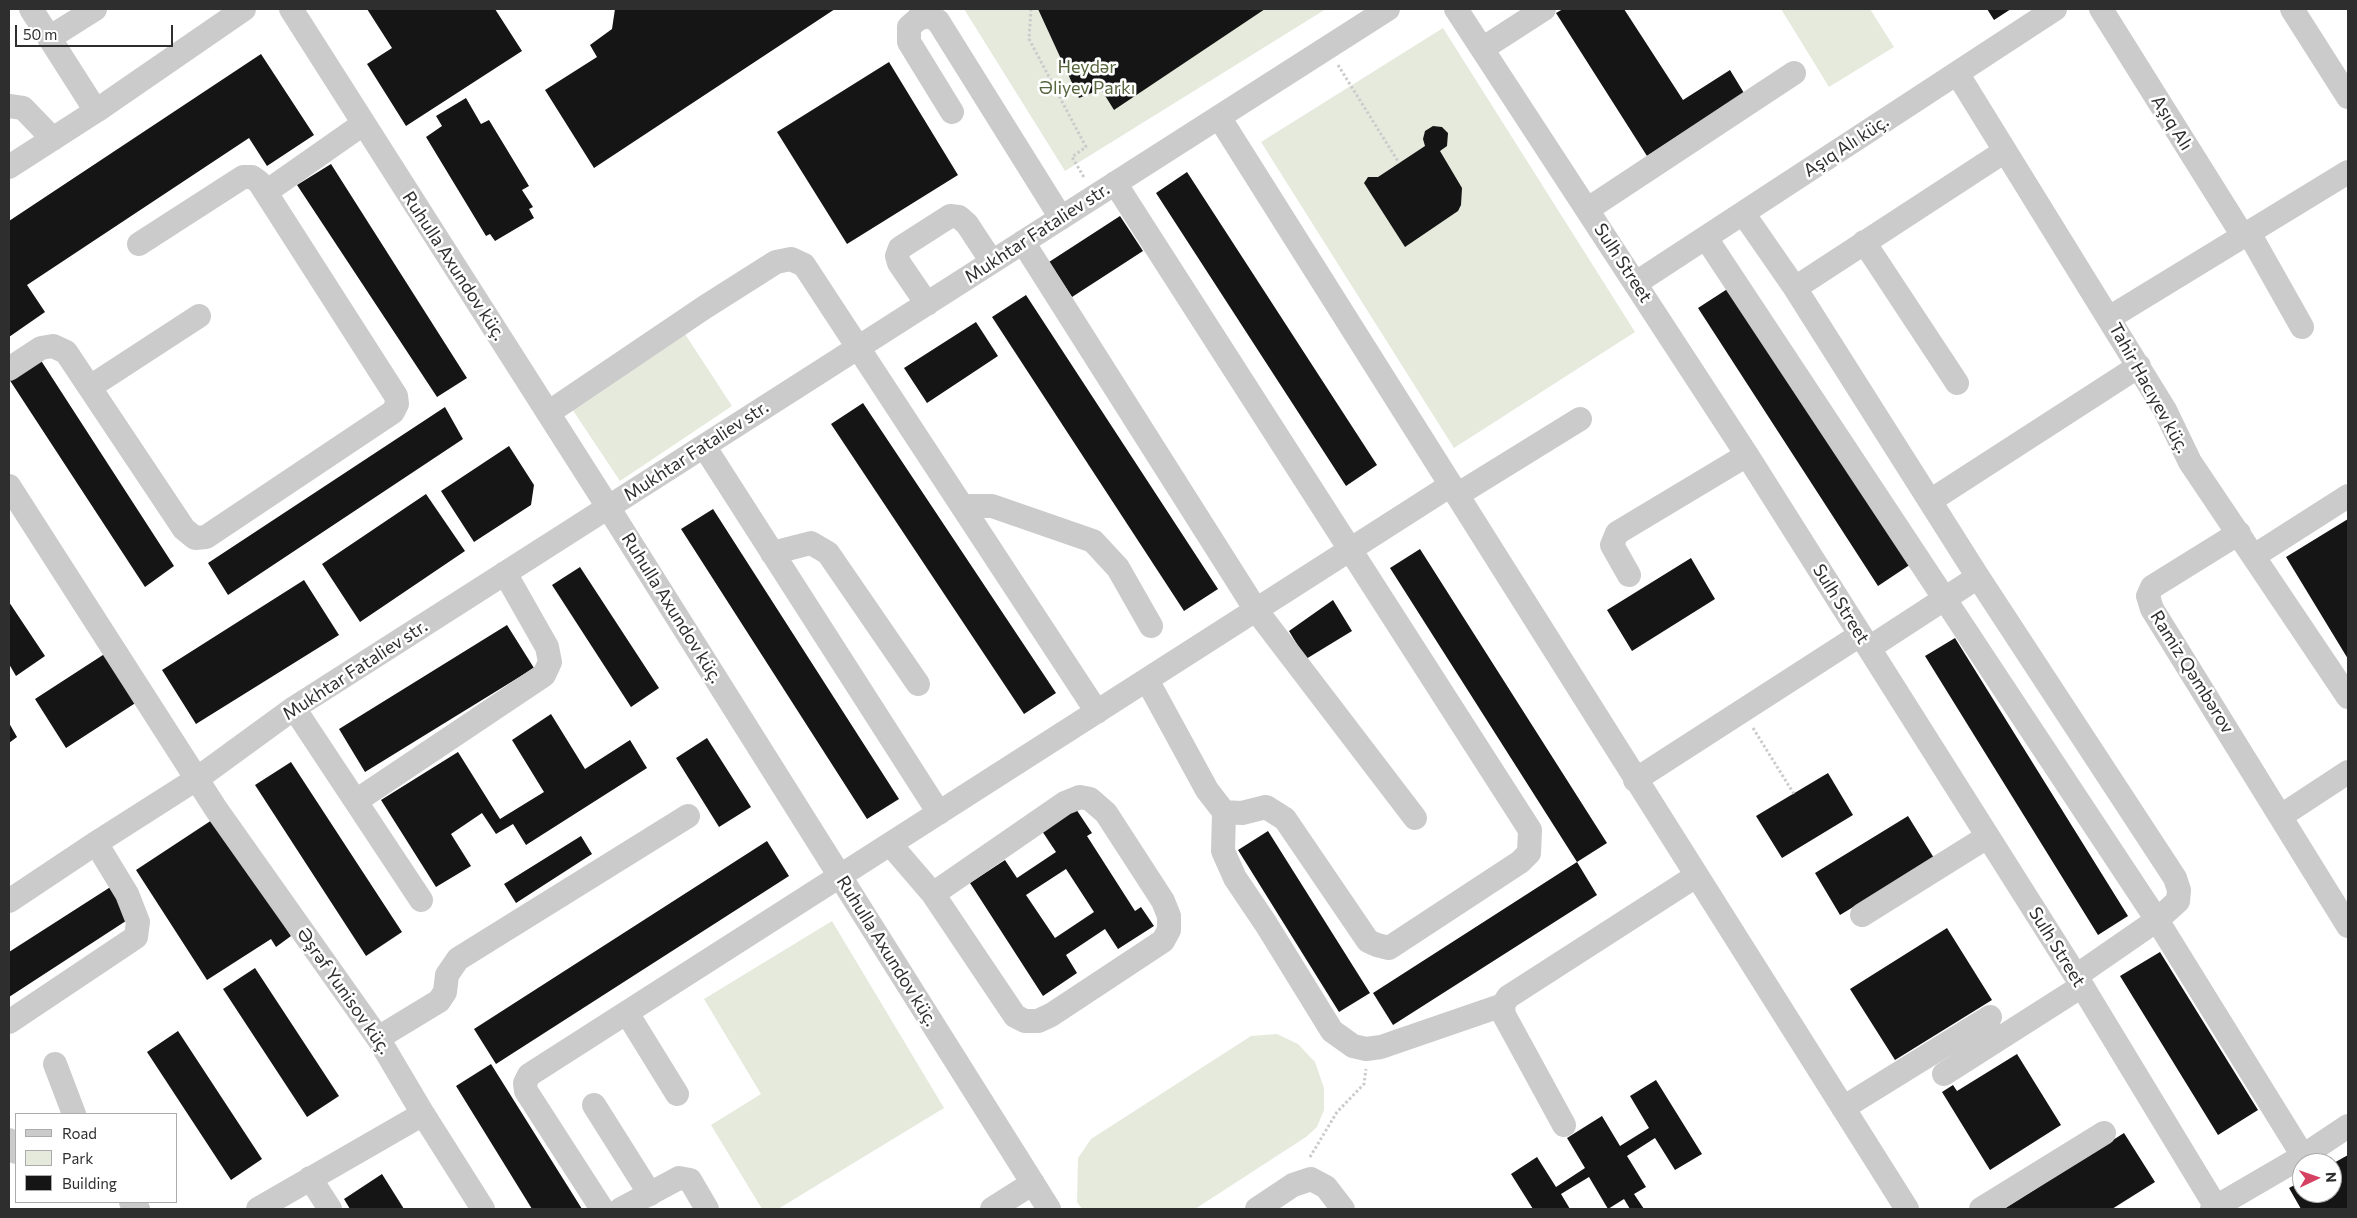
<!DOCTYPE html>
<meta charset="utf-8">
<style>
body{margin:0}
#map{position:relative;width:2357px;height:1218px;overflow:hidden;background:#fff;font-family:Commissioner,sans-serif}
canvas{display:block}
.frame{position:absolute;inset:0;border:10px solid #2e2e2e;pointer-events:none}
.legend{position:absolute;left:15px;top:1113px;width:162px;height:90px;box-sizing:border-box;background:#fff;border:1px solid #ababab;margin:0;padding:6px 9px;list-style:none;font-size:15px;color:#2e2e2e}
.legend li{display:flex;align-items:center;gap:10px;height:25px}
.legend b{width:25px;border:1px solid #ababab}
.north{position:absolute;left:2292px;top:1153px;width:50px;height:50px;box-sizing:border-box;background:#fff;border:1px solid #ababab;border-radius:50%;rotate:87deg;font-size:14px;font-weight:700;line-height:20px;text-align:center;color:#2e2e2e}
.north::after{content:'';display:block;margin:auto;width:18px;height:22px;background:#d54163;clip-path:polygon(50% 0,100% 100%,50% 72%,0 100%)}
.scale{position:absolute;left:15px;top:25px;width:158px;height:22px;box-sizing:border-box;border:2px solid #2e2e2e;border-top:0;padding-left:6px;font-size:15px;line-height:18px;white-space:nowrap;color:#2e2e2e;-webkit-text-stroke:4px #fff;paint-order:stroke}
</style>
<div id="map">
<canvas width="2357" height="1218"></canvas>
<div class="frame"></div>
<ul class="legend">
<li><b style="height:6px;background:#cbcbcb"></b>Road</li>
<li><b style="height:14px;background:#e6eadd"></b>Park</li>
<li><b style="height:14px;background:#151515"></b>Building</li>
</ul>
<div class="north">N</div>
<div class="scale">50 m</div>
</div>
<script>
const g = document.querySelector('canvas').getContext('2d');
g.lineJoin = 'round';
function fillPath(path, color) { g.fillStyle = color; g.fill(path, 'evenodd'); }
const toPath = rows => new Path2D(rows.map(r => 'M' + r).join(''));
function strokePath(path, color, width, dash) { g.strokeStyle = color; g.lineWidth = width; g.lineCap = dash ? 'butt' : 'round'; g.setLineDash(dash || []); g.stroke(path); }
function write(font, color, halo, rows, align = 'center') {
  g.font = font + ' Commissioner,sans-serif'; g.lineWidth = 5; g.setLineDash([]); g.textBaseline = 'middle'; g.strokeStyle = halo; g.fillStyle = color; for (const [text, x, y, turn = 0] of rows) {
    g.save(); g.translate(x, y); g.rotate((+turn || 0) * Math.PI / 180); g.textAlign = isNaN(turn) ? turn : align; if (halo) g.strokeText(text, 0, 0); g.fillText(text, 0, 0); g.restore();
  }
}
fillPath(toPath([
 [964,9,1326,9,1065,171],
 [1781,9,1870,9,1894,47,1829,87],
 [1443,28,1635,332,1454,448,1261,142],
 [685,334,732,406,620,481,572,409],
 [832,921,944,1108,778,1209,762,1209,711,1125,761,1094,704,999],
 [1277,1034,1298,1044,1315,1062,1324,1088,1324,1110,1317,1127,1306,1137,1195,1209,1082,1209,1077,1202,1078,1158,1091,1139,1251,1036]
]), '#e6eadd');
fillPath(toPath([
 [367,9,495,9,522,51,406,126,367,64,392,48],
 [615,9,835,9,594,168,545,90,597,57,590,45,612,29],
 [1038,9,1265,9,1114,110,1101,89,1079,98],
 [1563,9,1624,9,1683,100,1730,70,1744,93,1647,156,1556,13],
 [1987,9,2011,9,1994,20],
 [261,54,314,135,267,166,249,138,27,285,45,312,9,337,9,221],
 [889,62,958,175,847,244,777,132],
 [466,98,481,124,489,120,529,186,522,190,533,207,529,209,534,218,495,241,490,234,486,236,426,137,442,126,436,116],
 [1433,126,1442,127,1448,133,1447,146,1440,151,1462,188,1461,205,1458,211,1405,247,1364,183,1368,177,1378,177,1425,146,1423,139,1425,131],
 [331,164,467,378,437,397,297,185],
 [1187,172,1377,465,1346,486,1156,193],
 [1120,216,1143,251,1072,297,1049,262],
 [1732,286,1911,564,1878,586,1698,308],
 [1026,295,1218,589,1184,611,992,317],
 [976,322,998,356,927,403,904,368],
 [40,359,174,566,145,587,9,379],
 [863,403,1056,693,1024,714,831,424],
 [445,407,463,439,228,595,208,563],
 [509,446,534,485,531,505,474,542,441,491],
 [426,494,465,551,360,622,322,564],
 [713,509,899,799,867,819,681,529],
 [2348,519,2348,659,2286,557],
 [1420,549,1607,843,1577,862,1390,568],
 [1691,558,1715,599,1632,651,1607,610],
 [580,567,659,688,631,707,552,585],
 [304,580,339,635,196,724,162,670],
 [1333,600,1352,631,1306,659,1289,631],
 [9,602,45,656,16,676,9,664],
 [507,625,534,668,365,772,339,729],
 [1955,638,2128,916,2098,935,1925,656],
 [106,653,137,702,66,748,35,699],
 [551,714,585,769,630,740,647,768,526,845,513,824,496,834,482,813,451,834,471,866,436,887,381,800,458,752,500,819,544,792,512,740],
 [9,723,17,737,9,743],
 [707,738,751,807,719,827,676,758],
 [291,762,402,932,366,956,255,785],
 [1828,773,1853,815,1782,858,1756,816],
 [1076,809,1092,833,1087,836,1135,911,1141,907,1154,926,1118,949,1105,929,1066,955,1077,973,1043,996,970,883,1005,860,1017,878,1056,852,1042,831],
 [1066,869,1094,912,1055,938,1026,895],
 [1908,816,1934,858,1840,915,1815,873],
 [215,818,291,936,276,947,271,939,207,980,136,870],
 [1268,831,1370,993,1339,1012,1238,850],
 [581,836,592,854,516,903,504,884],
 [767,841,789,876,496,1064,474,1029],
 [1577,862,1597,895,1393,1025,1373,993],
 [112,886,132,917,9,997,9,952],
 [1947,928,1992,1000,1895,1060,1850,989],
 [2160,952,2258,1110,2218,1135,2120,976],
 [255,968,339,1096,307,1117,223,989],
 [178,1031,262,1159,231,1180,147,1052],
 [2017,1054,2061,1125,1990,1170,1942,1092,1953,1085,1957,1091],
 [491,1064,582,1209,532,1209,456,1086],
 [1656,1080,1702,1154,1675,1170,1655,1138,1627,1156,1646,1187,1634,1194,1644,1209,1630,1209,1624,1199,1608,1209,1589,1177,1561,1194,1570,1209,1533,1209,1511,1174,1537,1157,1556,1187,1585,1168,1567,1138,1602,1116,1620,1146,1649,1128,1630,1096],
 [2124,1133,2155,1182,2112,1209,2004,1209],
 [2348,1155,2348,1209,2301,1209,2289,1188,2302,1181,2302,1193,2332,1193,2332,1164],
 [382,1174,404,1209,350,1209,344,1199]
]), '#151515');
strokePath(toPath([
 [1031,9,1029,39,1086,147,1072,157,1085,179],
 [1338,65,1399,163],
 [1753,728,1794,794],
 [1310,1157,1337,1112,1364,1084,1366,1069]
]), '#cbcbcb', 3, [2.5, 2.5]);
strokePath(toPath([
 [31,9,96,111],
 [291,9,608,507,1049,1209],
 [1456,9,1747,455,2076,976,2216,1207],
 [2101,9,2243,236],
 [2292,9,2348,97],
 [49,38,95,9],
 [1482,49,1544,9],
 [1957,73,2165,410,2190,462,2348,697],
 [9,106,23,108,53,139],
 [952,112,909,42,909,27,918,19,929,16,938,21,1061,218],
 [1219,117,1907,1209],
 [9,167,96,111,244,9],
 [1115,183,1530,830,1529,853,1520,862,1389,948,1377,945,1368,941,1285,819,1266,807,1242,813,1224,812,1207,790,1147,680],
 [266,192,363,124],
 [1588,209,1794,73],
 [1743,213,1795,288,1978,577,2175,878,2179,890,2178,901,2157,920,2303,1156],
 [2249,233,2302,327],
 [1706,238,2157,920,2076,976],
 [1023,242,1256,610,1415,818],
 [1864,242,1957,383],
 [1636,283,2055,9],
 [1795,288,2005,151],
 [927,304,899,263,897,256,900,248,950,216,959,217,967,224,992,262],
 [2109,318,2348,172],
 [9,369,41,348,53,346,66,352,184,529,195,538,206,537,393,412,397,404,396,396,259,182,252,177,243,177,139,244],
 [90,387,199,316],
 [548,413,705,307,776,262,791,259,804,265,1097,712],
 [704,446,939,813],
 [9,486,216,809,378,1038,423,1114,483,1209],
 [1457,495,1580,419],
 [1930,501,2139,366],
 [964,506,992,506,1093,541,1118,568,1151,626],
 [2239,533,2152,587,2148,596,2152,609,2348,926],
 [772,553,811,543,828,553,918,684],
 [2254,556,2348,496],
 [1629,575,1612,545,1617,533,1747,455],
 [1869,648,1978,577],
 [294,708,421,900],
 [1635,780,1860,635],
 [356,801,544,675,550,662,547,647,505,573],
 [1224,812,1223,851,1235,878,1266,924,1332,1031,1353,1046,1366,1049,1381,1047,1503,1005],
 [2281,816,2348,772],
 [890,844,933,894,1015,1016,1025,1021,1038,1021,1051,1015,1163,941,1169,930,1169,916,1163,901,1106,813,1090,799,1080,797,1065,803,933,894],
 [9,901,96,843,198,778,294,708,1388,9],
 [1862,915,1987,837],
 [627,1013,677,1094],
 [9,1022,136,937,138,922,127,894,96,843],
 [378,1038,439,1001,445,992,447,975,458,959,688,816],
 [55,1064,74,1114],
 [1944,1074,2082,986],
 [594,1105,650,1194],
 [1843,1108,1990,1017],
 [1564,1125,1504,1015,1503,1005,1508,997,1696,876],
 [9,1140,16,1152],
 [310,1178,330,1209],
 [131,1202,138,1209],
 [258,1209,423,1114],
 [602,1209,526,1091,525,1083,529,1075,1451,485],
 [621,1209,679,1178,690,1180,707,1209],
 [992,1209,1033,1183],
 [1257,1209,1293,1185,1311,1179,1326,1187,1343,1209],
 [1981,1209,2104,1133],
 [2212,1209,2303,1156,2348,1126]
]), '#cbcbcb', 24);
write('18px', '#586640', '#fff', [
 ["Heydər",1087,67],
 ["Əliyev Parkı",1087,88]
]);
write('18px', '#2e2e2e', '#fff', [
 ["Aşıq Alı",2172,123,58],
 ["Aşıq Alı küç.",1846,146,-33],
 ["Mukhtar Fataliev str.",1037,233,-33],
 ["Sulh Street",1623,263,57],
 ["Ruhulla Axundov küç.",454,266,57],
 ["Tahir Hacıyev küç.",2149,388,61],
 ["Mukhtar Fataliev str.",696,451,-33],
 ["Sulh Street",1841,604,58],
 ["Ruhulla Axundov küç.",672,608,58],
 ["Mukhtar Fataliev str.",355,670,-33],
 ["Ramiz Qəmbərov",2192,672,58],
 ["Sulh Street",2057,947,58],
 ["Ruhulla Axundov küç.",887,951,58],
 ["Əşrəf Yunisov küç.",344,991,55]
]);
</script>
